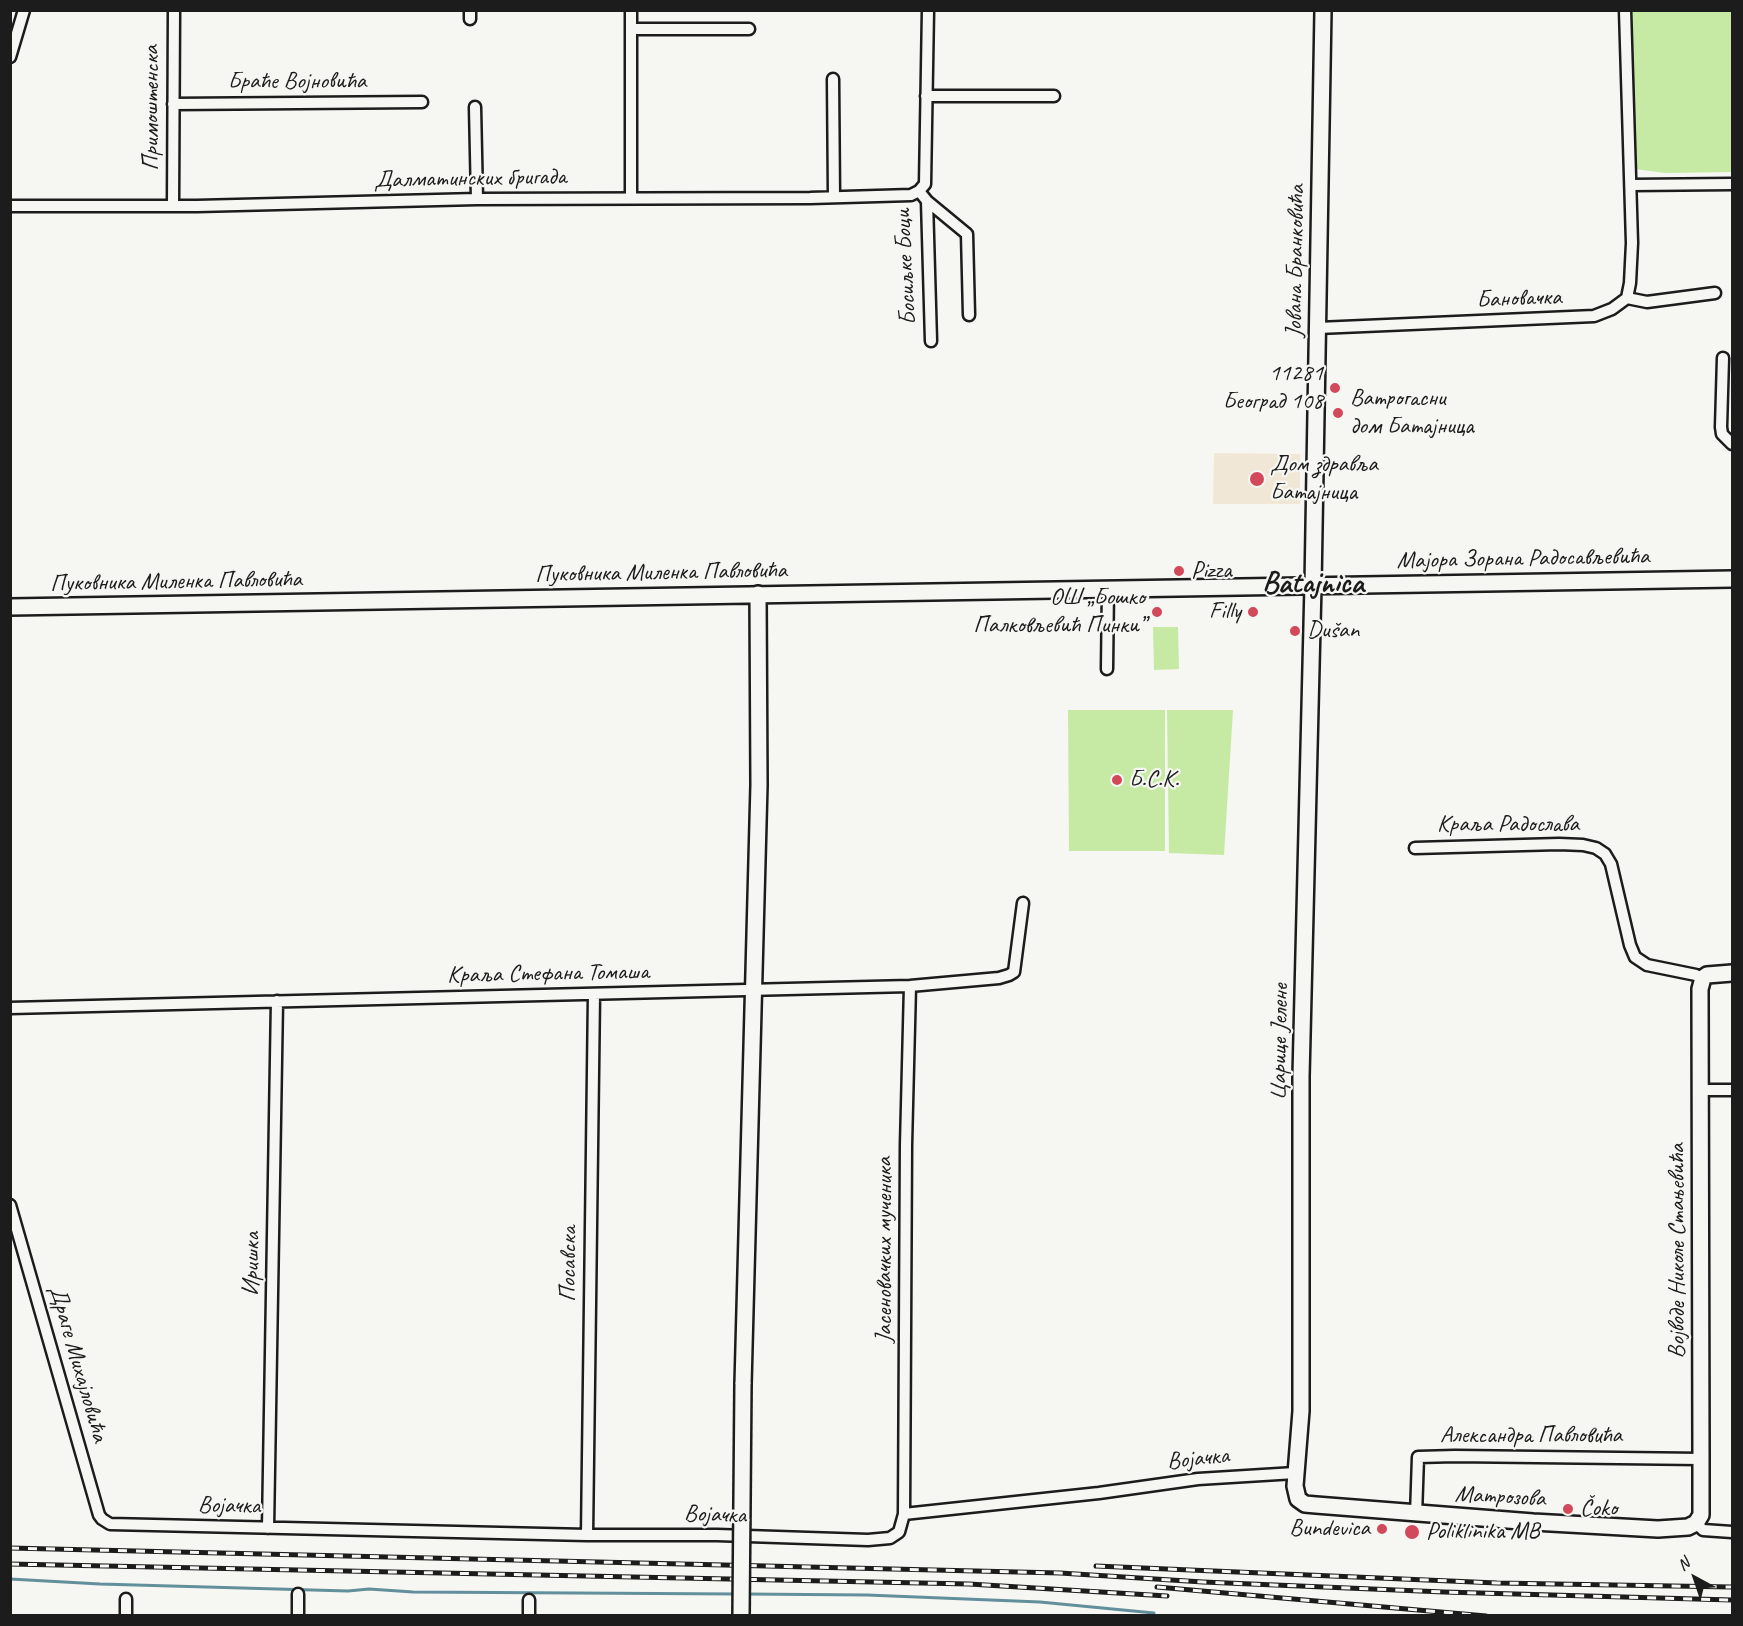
<!DOCTYPE html>
<meta charset="utf-8">
<style>
body{margin:0}
#map{position:relative;width:1743px;height:1626px;overflow:hidden;background:#f6f6f2;font-family:Caveat,sans-serif}
canvas{display:block}
.frame{position:absolute;inset:0;border:12px solid #1c1c1c;pointer-events:none}
.north{position:absolute;left:1665px;top:1548px;width:60px;height:60px;-webkit-text-stroke:4px #f6f6f2;paint-order:stroke;rotate:320deg;font-size:16px;font-weight:700;line-height:24px;text-align:center;color:#1c1c1c}
.north::after{content:'';display:block;margin:auto;width:21px;height:27px;background:#1c1c1c;clip-path:polygon(50% 0,100% 100%,50% 72%,0 100%)}
</style>
<div id="map">
<canvas width="1743" height="1626"></canvas>
<div class="frame"></div>
<div class="north">N</div>
</div>
<script>
const g = document.querySelector('canvas').getContext('2d');
g.lineJoin = 'round';
function fillPath(path, color) { g.fillStyle = color; g.fill(path, 'evenodd'); }
const toPath = rows => new Path2D(rows.map(r => 'M' + r).join(''));
function strokePath(path, color, width, dash) { g.strokeStyle = color; g.lineWidth = width; g.lineCap = dash ? 'butt' : 'round'; g.setLineDash(dash || []); g.stroke(path); }
function write(font, color, halo, rows, align = 'center') {
  g.font = font + ' Caveat,sans-serif'; g.lineWidth = 4.5; g.setLineDash([]); g.textBaseline = 'middle'; g.strokeStyle = halo; g.fillStyle = color; for (const [text, x, y, turn = 0] of rows) {
    g.save(); g.translate(x, y); g.rotate((+turn || 0) * Math.PI / 180); g.textAlign = isNaN(turn) ? turn : align; if (halo) g.strokeText(text, 0, 0); g.fillText(text, 0, 0); g.restore();
  }
}
fillPath(toPath([
 [1214,453,1300,454,1300,504,1213,504]
]), '#f1e7d7');
fillPath(toPath([
 [1630,11,1732,11,1732,172,1665,173,1635,169],
 [1178,627,1179,669,1154,670,1153,627],
 [1068,710,1165,710,1165,851,1069,851],
 [1167,710,1233,710,1224,855,1169,853]
]), '#c6eaa4');
strokePath(toPath([
 [10,1579,100,1584,348,1591,369,1589,413,1592,736,1594],
 [746,1594,867,1595,1040,1602,1154,1613]
]), '#628f9b', 3);
const street = toPath([
 [470,10,470,19],
 [631,10,631,197],
 [1625,10,1632,243,1630,283,1627,298],
 [631,29,749,29],
 [10,57,24,10],
 [833,79,834,197],
 [926,96,1054,96],
 [173,104,422,102],
 [475,107,477,199],
 [1632,185,1732,184],
 [919,191,927,201,931,341],
 [927,201,967,234,969,315],
 [10,206,197,206,477,199,810,198,911,195,919,191,925,184,928,10],
 [173,206,174,10],
 [1318,328,1594,316,1612,309,1627,298,1647,302,1715,293],
 [1723,358,1721,427,1722,434,1732,444],
 [1107,669,1108,588],
 [1415,848,1559,844,1583,845,1596,848,1605,854,1611,864,1630,945,1635,957,1647,965,1696,975,1703,978],
 [10,1008,910,986,999,978,1009,975,1014,972,1023,903],
 [1701,1090,1732,1090],
 [10,1205,99,1515,102,1519,110,1524,587,1535,717,1535,868,1540,890,1538,899,1532,904,1514,906,1145,910,986],
 [904,1514,1099,1493,1198,1479,1295,1473],
 [1416,1515,1418,1457,1455,1456,1701,1459],
 [1696,1523,1703,1530,1732,1532],
 [268,1528,277,1001],
 [587,1535,594,994],
 [126,1616,126,1599],
 [298,1616,298,1594],
 [529,1616,529,1600]
]);
const secondary = toPath([
 [1323,10,1313,585,1301,1076,1301,1411,1295,1486,1298,1499,1305,1504,1316,1505,1533,1522,1658,1529,1688,1527,1696,1523,1701,1515,1701,1459,1700,989,1703,978,1707,975,1732,973],
 [10,607,1732,579],
 [743,1384,759,785,758,594]
]);
strokePath(street, '#1c1c1c', 15);
strokePath(secondary, '#1c1c1c', 20);
strokePath(street, '#f6f6f2', 10);
strokePath(secondary, '#f6f6f2', 15);
const rail = toPath([
 [10,1548,1060,1573,1203,1582,1444,1592,1732,1600],
 [10,1564,969,1584,1167,1596],
 [1096,1566,1497,1583,1732,1587],
 [1157,1587,1486,1616]
]);
strokePath(rail, '#1c1c1c', 5);
strokePath(rail, '#f6f6f2', 3, [9]);
const secondaryBridge = toPath([
 [741,1616,743,1384]
]);
strokePath(secondaryBridge, '#1c1c1c', 20, []);
strokePath(secondaryBridge, '#f6f6f2', 15);
for (const [x, y, r, color] of [
 [1335,388,6,"#d1495b"],
 [1338,413,6,"#d1495b"],
 [1257,479,8,"#d1495b"],
 [1179,571,6,"#d1495b"],
 [1157,612,6,"#d1495b"],
 [1253,612,6,"#d1495b"],
 [1295,631,6,"#d1495b"],
 [1117,780,6,"#d1495b"],
 [1568,1509,6,"#d1495b"],
 [1382,1529,6,"#d1495b"],
 [1412,1532,8,"#d1495b"]
]) { const dot = new Path2D(); dot.arc(x, y, r, 0, 2 * Math.PI); g.fillStyle = color; g.fill(dot); strokePath(dot, '#f6f6f2', 2); }
write('24px', '#1c1c1c', '#f6f6f2', [
 ["Браће Војновића",297,82],
 ["Примоштенска",152,108,-90],
 ["Далматинских бригада",470,179,-1],
 ["Јована Бранковића",1296,261,-89],
 ["Босиљке Боци",906,267,-93],
 ["Бановачка",1519,299,-2],
 ["Мајора Зорана Радосављевића",1523,559,-1],
 ["Пуковника Миленка Павловића",661,573,-1],
 ["Пуковника Миленка Павловића",176,582,-1],
 ["Краља Радослава",1508,825],
 ["Краља Стефана Томаша",548,974,-1],
 ["Царице Јелене",1280,1042,-89],
 ["Јасеновачких мученика",885,1250,-90],
 ["Војводе Николе Стањевића",1678,1251,-90],
 ["Иришка",252,1264,-89],
 ["Посавска",569,1264,-89],
 ["Драге Михајловића",78,1364,74],
 ["Александра Павловића",1531,1436],
 ["Војачка",1198,1459,-6],
 ["Матрозова",1500,1497,3],
 ["Војачка",229,1506,1],
 ["Војачка",715,1515,2]
]);
write('24px', '#1c1c1c', '#f6f6f2', [
 ["11281",1323,374,"right"],
 ["Београд 108",1323,402,"right"],
 ["Ватрогасни",1350,399],
 ["дом Батајница",1350,427],
 ["Дом здравља",1270,465],
 ["Батајница",1270,493],
 ["Pizza",1191,571],
 ["ОШ „Бошко",1145,598,"right"],
 ["Палковљевић Пинки”",1145,626,"right"],
 ["Filly",1241,612,"right"],
 ["Dušan",1307,631],
 ["Б.С.К.",1129,780],
 ["Čoko",1580,1509],
 ["Bundevica",1370,1529,"right"],
 ["Poliklinika MB",1426,1532]
], 'left');
write('bold 30px', '#1c1c1c', '#f6f6f2', [
 ["Batajnica",1313,584]
]);
</script>
